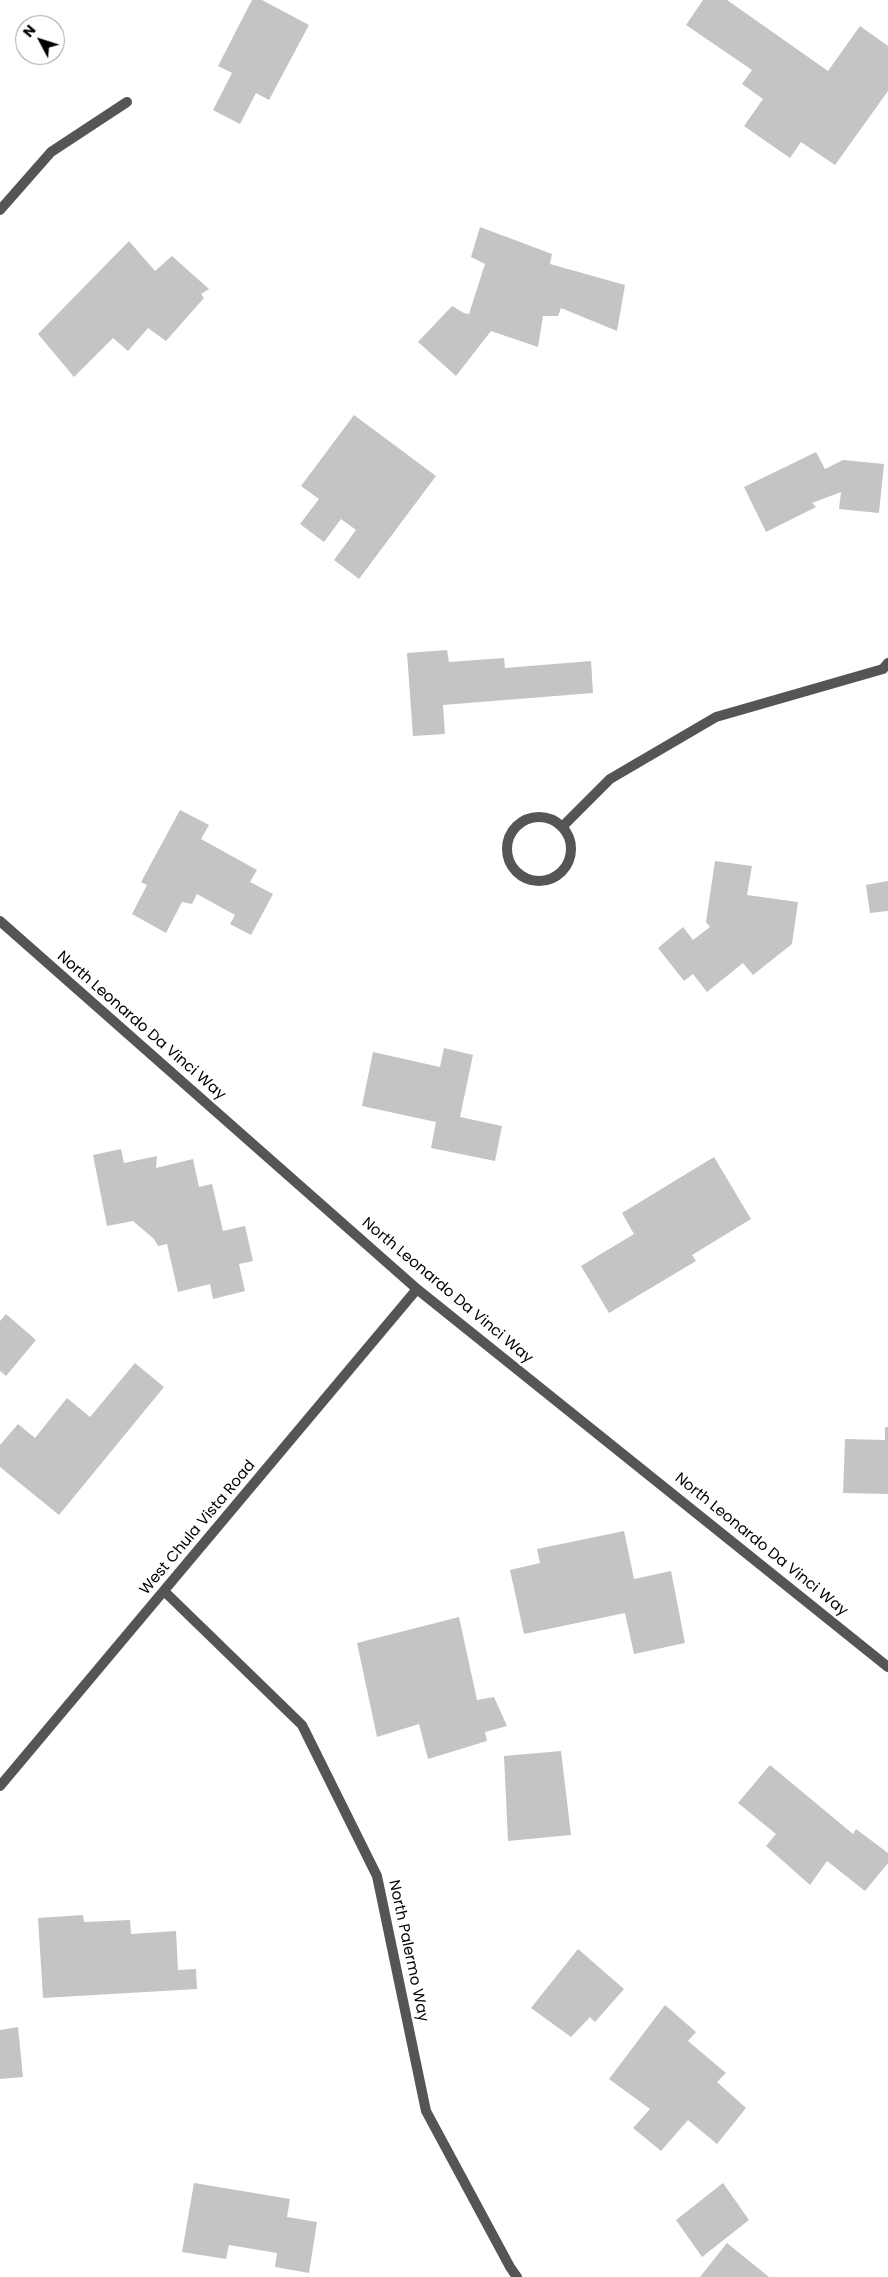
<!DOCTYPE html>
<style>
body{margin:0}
#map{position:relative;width:888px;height:2277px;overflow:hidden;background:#fff;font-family:Poppins,sans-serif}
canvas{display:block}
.north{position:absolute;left:15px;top:15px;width:50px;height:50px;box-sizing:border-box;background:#fff;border:1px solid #999;border-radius:50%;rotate:310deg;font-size:14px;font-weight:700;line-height:20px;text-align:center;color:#000}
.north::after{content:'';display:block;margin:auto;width:18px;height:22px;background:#000;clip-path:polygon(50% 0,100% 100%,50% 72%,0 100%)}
</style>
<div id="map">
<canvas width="888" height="2277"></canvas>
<div class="north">N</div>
</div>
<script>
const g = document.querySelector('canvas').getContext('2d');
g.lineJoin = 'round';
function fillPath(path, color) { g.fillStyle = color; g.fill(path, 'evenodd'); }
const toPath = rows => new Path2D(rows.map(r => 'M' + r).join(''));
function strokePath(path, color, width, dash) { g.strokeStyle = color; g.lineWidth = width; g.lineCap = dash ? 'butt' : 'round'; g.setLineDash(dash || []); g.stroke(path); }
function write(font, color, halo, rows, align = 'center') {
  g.font = font + ' Poppins,sans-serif'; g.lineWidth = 5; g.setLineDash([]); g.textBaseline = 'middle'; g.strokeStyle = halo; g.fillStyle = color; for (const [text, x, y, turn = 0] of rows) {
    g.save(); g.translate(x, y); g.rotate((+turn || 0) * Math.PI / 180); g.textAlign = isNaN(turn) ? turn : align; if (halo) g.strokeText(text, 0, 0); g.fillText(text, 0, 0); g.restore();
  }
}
fillPath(toPath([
 [252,0,262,0,309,25,269,100,256,93,240,124,213,110,232,73,218,66],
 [703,0,727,0,828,71,860,26,888,46,888,91,835,165,801,142,790,158,744,126,763,99,742,84,752,70,686,25],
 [480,227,552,254,550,264,625,285,617,331,561,308,558,316,543,316,538,347,491,331,456,376,418,342,452,306,464,313,469,314,485,264,471,257],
 [129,241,155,271,172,256,209,289,201,294,204,298,166,341,148,328,128,351,113,338,74,377,38,334],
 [354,415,436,476,359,579,334,560,356,530,341,519,324,542,300,524,319,499,301,486],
 [816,452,825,469,843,460,884,464,879,513,839,509,841,492,812,503,816,507,766,532,744,487],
 [447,650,449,662,504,658,505,668,591,661,593,693,443,705,445,734,413,736,407,653],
 [180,810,209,825,201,839,257,870,250,882,273,894,251,935,230,924,235,915,197,894,192,904,182,902,166,933,132,914,147,885,141,882],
 [715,861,752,866,747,895,798,902,792,944,753,975,743,963,707,992,693,974,684,981,658,948,683,927,693,940,710,927,706,922],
 [888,881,888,911,870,913,866,885],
 [444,1048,473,1055,460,1117,502,1126,495,1161,431,1148,436,1122,362,1106,373,1052,440,1067],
 [121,1149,124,1163,157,1156,156,1168,193,1159,199,1187,212,1184,223,1231,245,1226,253,1261,239,1264,245,1291,213,1299,210,1284,178,1292,167,1244,158,1246,154,1239,133,1221,107,1226,93,1155],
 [714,1157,751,1219,692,1255,696,1261,609,1313,581,1266,634,1234,622,1213],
 [6,1314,36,1340,6,1376,0,1371,0,1321],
 [135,1363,164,1387,59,1515,0,1467,0,1445,18,1424,35,1438,67,1398,90,1417],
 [885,1427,888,1427,888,1494,843,1493,845,1439,885,1440],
 [624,1531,634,1579,671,1571,685,1643,634,1654,625,1613,524,1634,510,1570,540,1563,537,1549],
 [459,1617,477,1700,494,1697,507,1726,485,1732,487,1741,428,1759,419,1724,377,1737,357,1643],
 [561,1751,571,1835,508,1841,504,1756],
 [770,1765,853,1834,856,1829,888,1853,888,1863,865,1891,827,1861,810,1885,766,1846,776,1834,738,1803],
 [83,1915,84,1922,130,1920,131,1934,176,1931,178,1970,196,1969,197,1989,43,1998,38,1918],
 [578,1949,624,1989,595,2022,590,2017,571,2037,531,2008],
 [665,2005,696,2032,688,2041,726,2073,717,2082,746,2108,717,2144,688,2120,661,2151,633,2128,650,2109,609,2079],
 [18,2027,23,2077,0,2079,0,2030],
 [194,2183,290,2199,287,2217,317,2222,309,2273,275,2267,277,2253,229,2245,226,2259,182,2252],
 [723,2183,749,2220,702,2257,676,2220],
 [727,2243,769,2277,700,2277]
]), '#c4c4c4');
strokePath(toPath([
 [0,210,51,152,127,102],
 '507 849a32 32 0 1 1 64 0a32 32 0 1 1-64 0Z',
 [563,826,610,779,716,717,883,669,888,663],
 [0,921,417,1289,888,1667],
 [165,1592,302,1725,377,1876,426,2111,510,2267,517,2277],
 [0,1786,417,1289]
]), '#555', 10);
write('15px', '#000', '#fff', [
 ["North Leonardo Da Vinci Way",141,1026,41],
 ["North Leonardo Da Vinci Way",447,1291,40],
 ["West Chula Vista Road",198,1528,-50],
 ["North Leonardo Da Vinci Way",761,1545,39],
 ["North Palermo Way",408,1951,78]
]);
</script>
